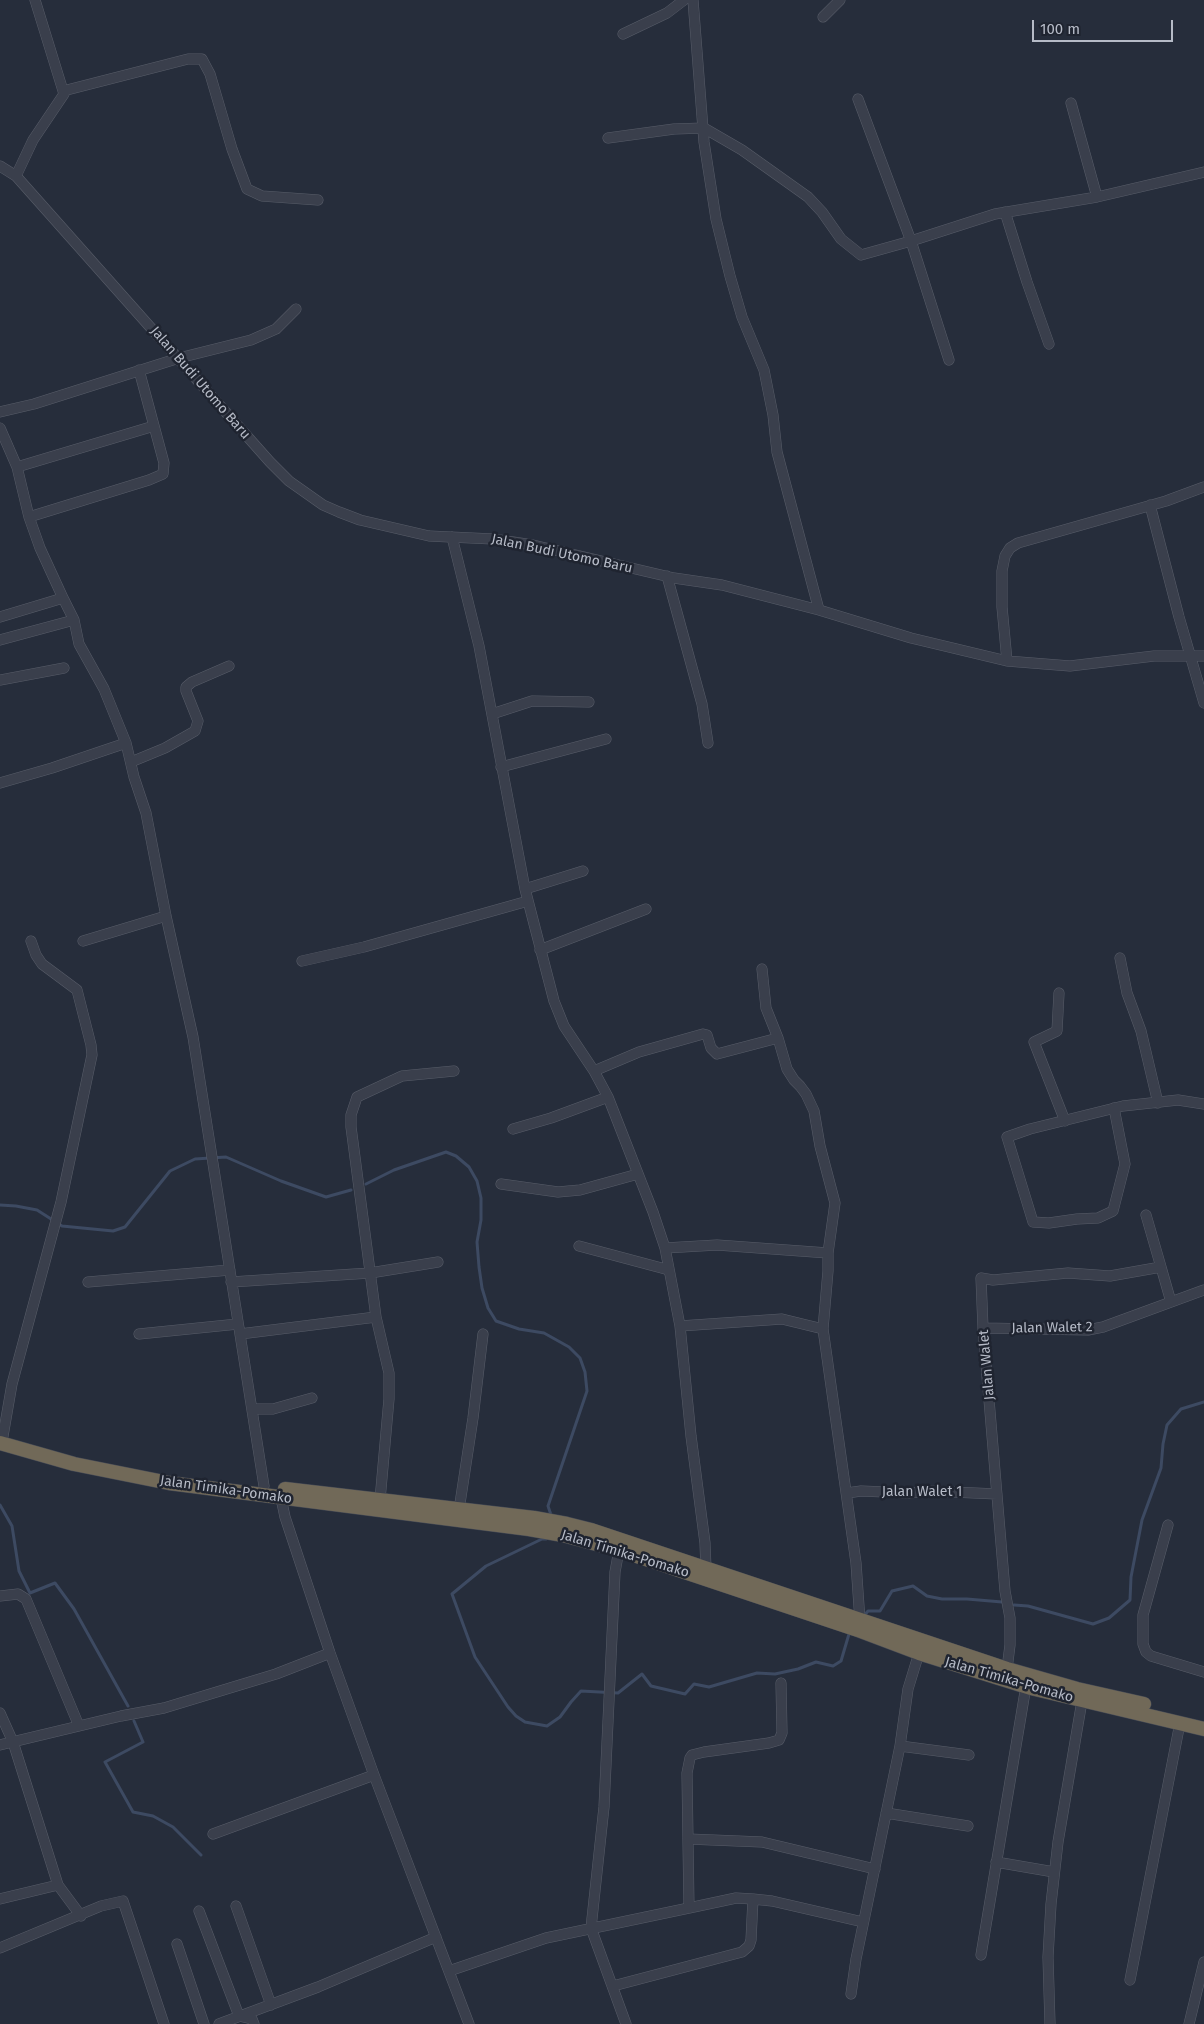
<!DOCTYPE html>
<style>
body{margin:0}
#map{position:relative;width:1204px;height:2024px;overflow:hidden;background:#262d3b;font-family:"Fira Sans",sans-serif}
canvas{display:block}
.scale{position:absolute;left:1032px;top:20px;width:141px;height:22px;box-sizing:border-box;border:2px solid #b6bbc7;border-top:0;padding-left:6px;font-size:15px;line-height:18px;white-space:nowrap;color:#b6bbc7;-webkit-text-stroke:4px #1f2430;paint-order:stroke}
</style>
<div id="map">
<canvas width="1204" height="2024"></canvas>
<div class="scale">100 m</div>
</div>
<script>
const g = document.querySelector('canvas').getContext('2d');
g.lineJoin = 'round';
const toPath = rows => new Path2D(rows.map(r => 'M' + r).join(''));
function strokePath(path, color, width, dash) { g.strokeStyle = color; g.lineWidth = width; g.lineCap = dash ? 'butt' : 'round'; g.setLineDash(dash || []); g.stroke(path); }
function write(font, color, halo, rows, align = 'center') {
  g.font = font + ' "Fira Sans",sans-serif'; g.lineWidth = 5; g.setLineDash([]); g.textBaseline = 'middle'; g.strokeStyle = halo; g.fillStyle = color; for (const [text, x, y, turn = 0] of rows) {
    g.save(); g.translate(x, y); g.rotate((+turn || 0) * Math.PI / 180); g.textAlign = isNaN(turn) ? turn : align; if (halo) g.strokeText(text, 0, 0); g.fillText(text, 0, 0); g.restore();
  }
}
strokePath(toPath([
 [366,1184,394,1170,446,1152,456,1156,469,1167,477,1181,481,1198,481,1220,477,1242,479,1267,482,1288,488,1308,496,1321,519,1329,544,1333,569,1347,580,1358,585,1372,587,1391,548,1506,551,1515],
 [0,1205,16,1206,37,1210,62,1226,113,1231,125,1227,170,1171,195,1159,226,1157,281,1181,326,1197,351,1190],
 [0,1505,12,1526,19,1571,30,1593,55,1583,74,1609,128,1706],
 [546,1539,542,1539,486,1566,452,1594,475,1657,508,1707,516,1716,525,1722,547,1726,560,1717,571,1702,581,1691,618,1693,642,1674,651,1686,685,1694,694,1684,709,1687,757,1673,775,1674,798,1669,816,1662,833,1666,841,1661,849,1634],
 [1014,1605,1028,1606,1093,1624,1109,1618,1130,1600,1131,1577,1142,1520,1161,1468,1163,1444,1167,1425,1181,1409,1204,1402],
 [863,1617,868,1611,880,1611,892,1591,913,1586,927,1596,942,1599,967,1599,1002,1602],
 [134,1721,143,1742,105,1762,133,1812,153,1816,173,1827,201,1855]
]), '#3d4a62', 3);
const minor = toPath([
 [693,0,704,142,716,219,730,276,742,317,764,370,773,415,777,452,819,610],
 [823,17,840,0],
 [623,34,667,13,684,0],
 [63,91,188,59,202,59,210,74,232,149,247,189,262,196,318,200],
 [1071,103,1097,197],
 [608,138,674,129,704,128,742,150,808,197,822,212,841,239,861,255,911,241,858,99],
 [0,166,16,176,270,462,289,481,323,505,339,512,360,520,429,536,493,539,533,545,674,578,722,585,819,610,911,638,1007,661,1070,666,1154,656,1204,656],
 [16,176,33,140,64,94,35,0],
 [1005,212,1027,282,1049,344],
 [949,360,911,241,995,214,1097,197,1204,172],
 [0,412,34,404,179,358,251,340,276,329,296,309],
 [0,428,17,467,29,517,40,548,63,598],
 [17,467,154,426],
 [1150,505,1179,617,1204,703],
 [29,517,149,480,163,474,164,463,139,370],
 [452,537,479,646,525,889,554,1001,564,1026,594,1071,608,1097,653,1212,665,1248,680,1326,691,1436,705,1543,706,1569],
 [667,576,702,704,708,743],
 [0,617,63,598,74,620,79,644,104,689,126,743,134,777,146,813,166,916,193,1037,264,1486],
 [0,640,74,620],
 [1007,661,1002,607,1002,571,1005,556,1010,548,1018,543,1166,501,1204,487],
 [0,680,64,668],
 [492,714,532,701,589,702],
 [131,762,165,748,195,731,198,721,186,691,186,687,192,682,229,666],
 [501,767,606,739],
 [0,783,52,768,126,743],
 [525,889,583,871],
 [83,941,166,916],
 [540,950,646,909],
 [1120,958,1127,993,1141,1031,1158,1103],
 [302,961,364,947,528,901],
 [762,969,766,1008,778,1038,787,1069,794,1080,800,1086,806,1094,814,1111,820,1146,835,1203,828,1253,828,1271,823,1329,856,1563,860,1621],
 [1059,993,1057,1031,1034,1042,1065,1121],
 [594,1071,639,1052,703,1034,707,1035,711,1048,717,1054,778,1038],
 [1114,1108,1125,1164,1113,1211,1098,1218,1077,1219,1049,1223,1033,1222,1007,1137,1030,1129,1123,1106,1178,1100,1204,1104],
 [513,1129,551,1118,608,1097],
 [501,1184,558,1192,580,1190,638,1174],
 [1146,1215,1161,1267],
 [579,1246,669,1270],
 [665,1248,717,1245,828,1253],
 [88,1282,230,1270],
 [231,1282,370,1273,438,1262],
 [680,1326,782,1319,823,1329],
 [983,1328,1088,1330,1103,1327,1204,1290],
 [139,1334,238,1324],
 [240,1334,376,1317],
 [253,1409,273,1409,312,1398],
 [3,1436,12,1384,61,1202,92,1055,91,1045,77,990,42,964,36,955,31,941],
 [847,1493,861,1491,909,1493,930,1491,997,1494],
 [281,1498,285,1517,330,1653,374,1775,469,2024],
 [380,1500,389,1399,389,1373,376,1317,351,1127,351,1115,357,1097,402,1076,454,1071],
 [459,1510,473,1418,483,1334],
 [1168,1525,1143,1615,1143,1644,1146,1652,1151,1656,1204,1672],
 [619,1550,615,1572,604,1807,591,1928,626,2024],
 [0,1596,18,1594,26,1599,79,1726],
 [1007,1669,1010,1645,1010,1618,1005,1591,983,1328,981,1278,993,1280,1068,1273,1110,1276,1161,1267,1171,1302],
 [0,1713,13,1742,58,1885,81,1916],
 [0,1745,121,1716,164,1708,276,1674,330,1653],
 [900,1746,969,1755],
 [886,1813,968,1826],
 [213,1834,374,1775],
 [688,1839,762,1842,875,1869],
 [996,1862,1054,1872],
 [0,1899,58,1885],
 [236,1906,271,2005],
 [689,1908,736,1898,753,1899,772,1901,863,1922],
 [199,1911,239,2016,252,2019,254,2024],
 [177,1944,204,2024],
 [0,1948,101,1906,123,1901,164,2024],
 [981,1955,1026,1686],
 [449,1971,546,1938,689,1908,687,1773,690,1758,692,1755,704,1752,769,1743,779,1740,782,1733,781,1683],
 [1130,1980,1180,1723],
 [613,1986,742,1952,749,1946,751,1940,753,1899],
 [851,1994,856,1959,900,1746,908,1689,919,1653],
 [219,2024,318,1987,436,1937],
 [1050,2024,1048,1957,1051,1904,1058,1842,1082,1701],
 [1189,2024,1204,1962]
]);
const highway = toPath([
 [0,1443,74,1464,169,1483,529,1529,563,1535,619,1550,858,1630,919,1653,1031,1688,1204,1729],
 [285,1489,534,1518,567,1524,591,1530,1007,1669,1077,1689,1144,1704]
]);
strokePath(minor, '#585d69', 11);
strokePath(highway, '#454a56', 15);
strokePath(minor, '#3a3f4c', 10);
strokePath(highway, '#716958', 14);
write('14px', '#b6bbc7', '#1f2430', [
 ["Jalan Budi Utomo Baru",200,383,49],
 ["Jalan Budi Utomo Baru",562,554,12],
 ["Jalan Walet 2",1052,1328,-1],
 ["Jalan Walet",987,1365,-95],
 ["Jalan Timika-Pomako",226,1490,8],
 ["Jalan Walet 1",922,1492],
 ["Jalan Timika-Pomako",625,1554,17],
 ["Jalan Timika-Pomako",1009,1680,16]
]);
</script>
